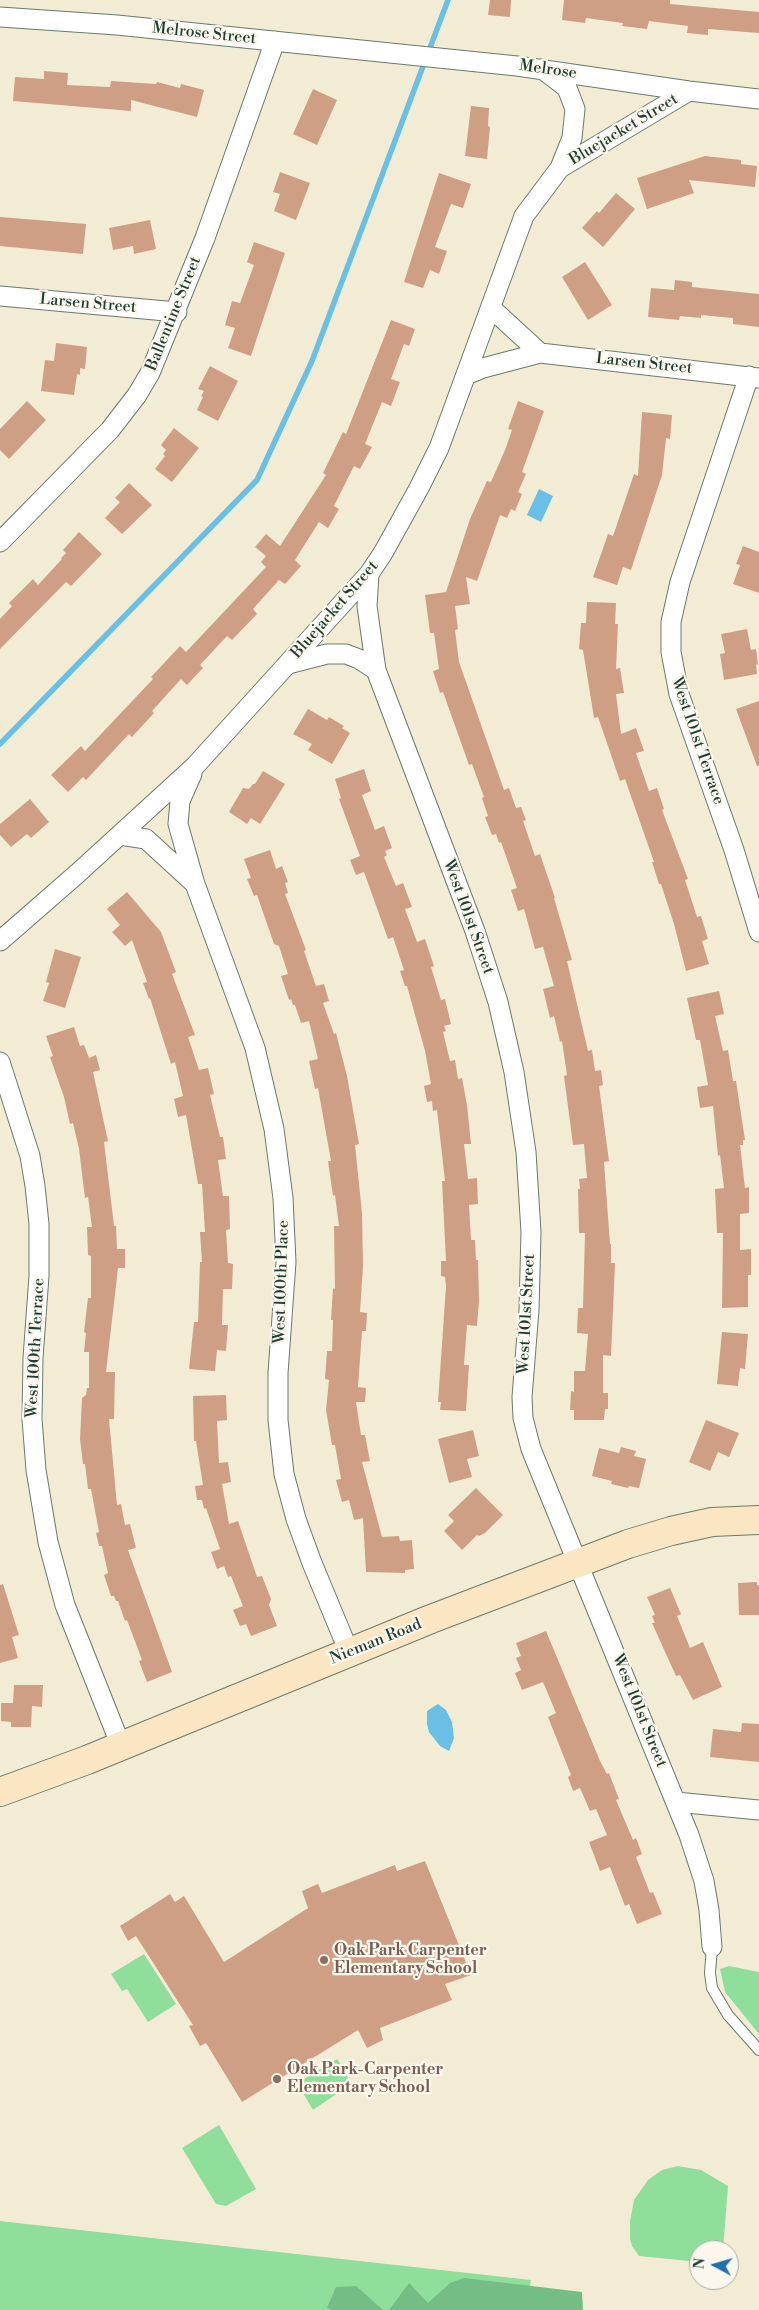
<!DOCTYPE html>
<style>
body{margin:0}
#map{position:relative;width:759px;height:2310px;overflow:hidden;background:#f3ecd5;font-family:"Libre Bodoni",serif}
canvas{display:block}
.north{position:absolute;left:689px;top:2240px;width:50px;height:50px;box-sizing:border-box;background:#fbf7ec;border:1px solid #a3ada2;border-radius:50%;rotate:276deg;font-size:14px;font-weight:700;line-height:20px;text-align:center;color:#1f3d34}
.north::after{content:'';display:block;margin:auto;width:18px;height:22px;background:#1f6fb2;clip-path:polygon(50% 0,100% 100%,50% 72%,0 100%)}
</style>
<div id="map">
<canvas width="759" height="2310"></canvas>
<div class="north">N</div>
</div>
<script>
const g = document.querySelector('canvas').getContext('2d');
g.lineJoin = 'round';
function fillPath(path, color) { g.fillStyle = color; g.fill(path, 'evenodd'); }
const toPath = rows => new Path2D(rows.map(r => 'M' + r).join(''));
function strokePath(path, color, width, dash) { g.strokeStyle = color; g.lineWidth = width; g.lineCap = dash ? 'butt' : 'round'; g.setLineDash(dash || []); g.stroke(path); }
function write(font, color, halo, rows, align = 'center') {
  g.font = font + ' "Libre Bodoni",serif'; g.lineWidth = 4.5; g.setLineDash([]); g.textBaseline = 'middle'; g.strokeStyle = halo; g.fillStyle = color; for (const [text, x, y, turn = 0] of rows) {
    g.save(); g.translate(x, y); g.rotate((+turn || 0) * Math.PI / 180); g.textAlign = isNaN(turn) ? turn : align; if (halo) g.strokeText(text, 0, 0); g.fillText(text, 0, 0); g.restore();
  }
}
fillPath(toPath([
 [144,1954,176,2004,148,2022,127,1989,122,1991,111,1974],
 [729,1966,759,1972,759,2034,725,1992,720,1969],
 [337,2059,347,2073,348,2081,335,2095,313,2110,297,2083],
 [219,2125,256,2189,226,2206,216,2204,182,2148],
 [678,2166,701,2170,728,2186,723,2250,699,2250,699,2262,639,2256,632,2246,630,2239,630,2221,634,2200,648,2180,662,2170],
 [0,2221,53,2227,531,2280,526,2310,0,2310]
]), '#90de9c');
fillPath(toPath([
 [464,2278,582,2292,583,2310,389,2310,409,2283,428,2303,450,2283],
 [356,2286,383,2310,332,2310,327,2308,336,2287]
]), '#74bd84');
fillPath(toPath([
 [539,489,553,496,541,522,527,515],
 [438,1704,446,1710,452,1722,454,1738,449,1751,440,1746,429,1732,427,1724,427,1711]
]), '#69bfe5');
strokePath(toPath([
 [0,744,257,480,312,361,448,0]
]), '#69bfe5', 5.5);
fillPath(toPath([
 [490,0,511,0,510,17,488,15],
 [564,0,670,0,670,4,759,12,759,33,708,29,708,35,687,33,688,26,649,21,647,29,622,26,623,23,586,18,585,23,562,20],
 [44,71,68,73,67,85,110,87,111,81,156,84,157,82,180,88,181,84,204,90,197,117,131,100,131,111,13,101,15,77,44,79],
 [313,89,337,100,317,145,293,134],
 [471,106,489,108,488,126,490,127,487,159,465,156],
 [705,156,741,160,741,164,757,166,755,187,689,180,694,193,647,209,637,178],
 [280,172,310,183,296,220,274,211,280,194,273,192],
 [439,173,471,184,463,208,451,204,435,247,447,251,439,274,430,270,423,288,404,282],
 [616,193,635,209,603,247,582,228,597,211,599,213],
 [0,217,86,224,83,254,0,246],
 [150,220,156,249,134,254,133,246,113,250,109,228],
 [254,242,285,253,251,356,228,348,235,328,225,325,232,301,240,303,254,265,247,262],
 [585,262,612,305,588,320,562,277],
 [675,280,692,282,692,287,759,294,759,327,733,324,733,318,701,315,701,318,680,316,679,320,648,317,651,288,674,290],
 [391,320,415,329,409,346,404,344,391,379,400,382,391,406,382,402,365,444,372,447,360,469,354,466,334,506,339,509,328,528,319,522,295,560,301,566,285,584,279,580,253,609,257,614,232,640,227,636,200,665,203,668,187,685,181,679,152,711,154,713,132,737,129,734,86,780,83,777,68,792,51,775,81,746,85,751,153,679,151,677,180,646,186,652,266,567,261,562,266,556,255,547,266,534,280,546,326,475,323,473,343,432,346,434],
 [56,343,87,347,85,369,80,368,80,375,77,374,74,395,41,391,45,360,54,361],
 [210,366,238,381,218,421,197,410,203,397,201,396,204,391,198,389],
 [27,401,46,420,9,459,0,450,0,429],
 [518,401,544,411,522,472,526,474,518,492,522,494,515,511,511,509,507,518,500,515,477,581,466,577,470,604,455,606,458,629,455,630,459,662,504,790,509,788,516,808,521,807,526,820,523,821,535,856,540,854,555,898,554,898,572,960,567,961,588,1051,592,1050,595,1071,601,1070,603,1085,599,1086,609,1161,604,1162,610,1244,611,1244,611,1263,615,1263,611,1356,603,1355,603,1393,608,1393,608,1409,605,1409,604,1420,574,1420,574,1410,570,1410,571,1391,574,1392,574,1371,585,1371,588,1334,577,1333,578,1308,583,1308,585,1233,579,1233,578,1189,580,1189,579,1179,587,1178,584,1144,573,1145,564,1076,567,1075,562,1041,560,1042,554,1016,550,1018,543,989,554,986,543,947,535,949,524,909,518,911,511,890,517,888,501,842,499,843,496,834,492,835,485,817,488,816,482,798,484,797,472,764,469,765,443,692,440,693,433,671,439,669,434,633,430,633,425,595,446,592,470,519,487,481,491,482,505,450,512,430,508,429],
 [642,412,672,415,670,439,666,438,662,475,631,570,623,567,617,585,593,577,608,534,613,536,634,474,638,476],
 [174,428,199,448,172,482,155,469,165,456,163,454,166,450,161,445],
 [129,483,152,505,122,534,105,518,120,502,115,498],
 [79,532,102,554,71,586,66,582,0,649,0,619,12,606,9,603,33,579,38,585,62,559,61,558,66,553,63,550],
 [743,546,759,552,759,593,733,584,740,565,736,564],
 [587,602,616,603,615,624,618,624,616,669,620,668,624,693,616,694,621,734,636,728,644,751,636,753,649,791,657,788,664,809,662,810,688,879,685,880,697,917,701,916,708,939,702,941,709,964,686,971,674,924,661,884,659,884,652,862,654,862,625,779,620,781,598,717,594,718,583,650,579,649,581,623,586,623],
 [747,629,751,650,756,649,758,664,756,665,757,674,724,680,720,654,725,653,721,634],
 [759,701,759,766,757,766,736,709],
 [308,709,327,720,329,717,344,726,342,728,350,733,332,764,308,750,312,744,293,734],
 [364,769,371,791,362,795,375,830,384,826,392,848,385,851,387,855,384,857,396,886,403,883,412,907,405,909,417,942,425,939,434,966,431,967,441,1000,445,999,451,1024,444,1026,446,1031,443,1032,450,1061,455,1060,458,1079,462,1078,467,1105,471,1144,464,1144,468,1179,477,1178,478,1204,469,1205,471,1240,475,1240,476,1260,478,1260,479,1301,477,1326,467,1325,464,1365,469,1365,466,1411,440,1410,441,1402,438,1402,446,1286,445,1277,441,1276,441,1261,446,1261,442,1181,445,1181,437,1110,433,1111,432,1101,427,1102,424,1086,431,1084,425,1051,407,986,405,986,400,971,404,970,393,937,388,939,364,872,356,875,350,860,360,856,339,799,341,798,335,779],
 [263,771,285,784,260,824,251,818,247,824,229,812,243,788,249,789,253,784,255,784],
 [30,799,49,822,31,838,27,834,11,847,0,835,0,824],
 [270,850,276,869,282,866,288,882,285,883,288,893,285,894,306,950,304,951,316,986,324,984,329,1001,323,1003,334,1034,336,1033,347,1076,359,1144,355,1145,362,1213,363,1266,360,1312,367,1313,366,1331,362,1331,358,1387,366,1388,365,1402,356,1402,361,1435,365,1435,370,1461,362,1462,382,1537,399,1536,400,1541,412,1540,414,1569,405,1570,405,1573,366,1572,363,1518,354,1520,349,1500,342,1502,336,1480,341,1479,335,1445,332,1445,326,1410,329,1380,325,1379,327,1351,332,1351,333,1320,331,1320,333,1288,335,1289,334,1226,339,1226,335,1195,333,1196,328,1161,331,1161,318,1088,315,1089,309,1061,318,1059,309,1021,301,1023,295,1005,293,1005,291,999,289,1000,281,976,288,974,279,946,274,944,257,895,254,896,247,879,251,878,244,859],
 [127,892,161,932,176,972,172,974,195,1035,188,1037,199,1070,208,1068,214,1094,210,1095,220,1137,223,1137,226,1159,218,1160,223,1196,229,1196,230,1229,226,1230,228,1263,233,1264,232,1289,223,1289,222,1325,228,1325,226,1351,217,1350,215,1371,189,1369,194,1322,198,1322,200,1262,202,1262,200,1232,205,1232,202,1184,198,1184,186,1115,178,1117,174,1099,183,1096,175,1062,171,1064,150,998,149,999,143,983,147,982,132,940,125,946,112,932,120,925,107,909],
 [55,949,81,957,65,1008,43,1001,49,983,46,982],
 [719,991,724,1014,715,1016,723,1051,728,1050,733,1081,736,1081,745,1140,743,1140,743,1145,740,1145,745,1188,749,1187,749,1213,740,1214,740,1250,751,1249,751,1275,748,1275,748,1307,722,1308,723,1233,717,1233,715,1189,724,1188,720,1155,718,1156,713,1106,700,1108,697,1087,708,1085,700,1040,696,1040,687,998],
 [74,1027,80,1046,84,1045,89,1058,96,1055,100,1070,93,1072,108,1141,104,1142,114,1226,116,1226,117,1249,125,1249,125,1268,118,1268,106,1372,115,1372,114,1419,109,1419,117,1505,121,1504,125,1525,130,1524,136,1548,128,1550,172,1672,147,1682,139,1661,142,1660,127,1620,125,1621,118,1601,116,1601,114,1596,111,1596,104,1575,108,1573,102,1546,99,1546,96,1533,99,1532,91,1489,88,1489,85,1464,83,1464,80,1439,82,1398,86,1395,87,1388,89,1388,89,1352,84,1352,86,1333,84,1332,88,1298,91,1298,91,1256,88,1255,87,1227,92,1227,88,1197,85,1198,79,1149,73,1123,70,1124,64,1097,50,1057,53,1056,46,1036],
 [722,1332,748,1334,745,1369,740,1368,738,1386,717,1384],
 [226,1395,227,1420,217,1421,219,1463,228,1462,231,1482,222,1484,229,1524,238,1521,257,1577,262,1576,271,1599,269,1605,277,1626,251,1636,246,1624,240,1626,233,1610,243,1606,231,1576,228,1577,224,1566,217,1569,211,1552,220,1549,206,1508,204,1509,202,1500,197,1500,195,1486,203,1485,196,1441,194,1441,193,1396],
 [706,1420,739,1433,729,1457,718,1452,710,1471,689,1462],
 [473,1430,479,1456,467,1459,472,1477,449,1483,438,1439],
 [621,1447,636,1451,634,1456,646,1459,639,1488,629,1486,628,1488,611,1484,612,1481,592,1476,599,1448,619,1453],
 [476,1488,503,1515,485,1533,479,1536,477,1535,462,1550,444,1531,454,1521,448,1515],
 [757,1582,757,1585,759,1585,759,1615,739,1615,738,1583],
 [3,1584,19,1635,12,1637,18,1658,0,1663,0,1585],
 [670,1588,681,1614,677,1616,690,1648,703,1642,722,1687,693,1700,680,1675,676,1676,652,1623,655,1623,652,1616,655,1615,647,1597],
 [546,1631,600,1761,607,1774,609,1773,619,1799,616,1800,633,1840,636,1838,642,1854,636,1857,650,1893,653,1892,662,1914,637,1924,629,1904,625,1906,610,1867,600,1871,589,1842,607,1835,596,1809,590,1811,580,1788,573,1791,568,1777,571,1775,548,1717,556,1713,543,1682,522,1690,515,1673,521,1670,516,1658,521,1656,516,1643],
 [14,1685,43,1685,42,1707,32,1706,31,1727,11,1727,11,1722,1,1721,1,1703,13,1703],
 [742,1723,759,1724,759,1762,710,1757,713,1729,741,1732],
 [425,1861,471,1975,445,1984,452,2000,380,2028,383,2040,367,2048,358,2030,242,2102,206,2043,200,2046,189,2026,193,2025,136,1936,128,1941,120,1926,170,1894,175,1902,184,1896,224,1962,308,1908,302,1891,318,1884,322,1893,395,1865,397,1871]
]), '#cf9f85');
const lane = toPath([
 [712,1947,710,1973,712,1988,728,2015,759,2050]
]);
const street = toPath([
 [0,17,117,25,517,66,689,91,759,99],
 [560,168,689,91],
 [0,296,177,312],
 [491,308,540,353],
 [466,375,483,368,540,353,759,378],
 [749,376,680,582,671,622,671,652,679,694,734,850,759,932],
 [0,542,110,430,137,395,150,373,205,238,275,41],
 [369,574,367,606,376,670,475,931,498,1002,514,1072,526,1152,531,1232,529,1310,522,1397,523,1418,531,1449,689,1835,704,1881,709,1910,712,1947],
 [288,664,327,654,346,654,359,659,376,670],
 [192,774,180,801,178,824,195,884,255,1048,274,1129,283,1198,286,1262,278,1373,278,1420,284,1474,296,1519,312,1563,349,1652],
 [120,835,146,839,194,883],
 [0,941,78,873,195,766,369,574,383,553,419,488,439,448,524,216,560,168,572,138,575,109,567,88,542,69],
 [0,1062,30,1156,35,1186,39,1224,39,1276,33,1358,32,1419,36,1470,48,1542,65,1605,121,1746],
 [676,1802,759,1810]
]);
const secondary = toPath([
 [0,1792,87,1760,431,1619,628,1544,671,1531,712,1522,759,1520]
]);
strokePath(lane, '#697a6c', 12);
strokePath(street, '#697a6c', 21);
strokePath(secondary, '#697a6c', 30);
strokePath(lane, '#fff', 10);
strokePath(street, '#fff', 19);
strokePath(secondary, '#fbe6c4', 28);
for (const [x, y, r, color] of [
 [324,1960,5,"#8d6e63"],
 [277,2079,5,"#8d6e63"]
]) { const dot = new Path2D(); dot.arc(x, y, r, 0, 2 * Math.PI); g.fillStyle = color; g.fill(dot); strokePath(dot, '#fbf7ec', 2); }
write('16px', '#1f3d34', '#fbf7ec', [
 ["Melrose Street",204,34,6],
 ["Melrose",548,70,8],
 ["Bluejacket Street",624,130,-31],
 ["Larsen Street",88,304,5],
 ["Ballentine Street",174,314,-68],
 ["Larsen Street",644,364,6],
 ["Bluejacket Street",335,610,-49],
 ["West 101st Terrace",697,741,71],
 ["West 101st Street",468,917,70],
 ["West 100th Place",282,1282,-88],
 ["West 101st Street",527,1314,-87],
 ["West 100th Terrace",36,1348,-87],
 ["Nieman Road",376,1642,-22],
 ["West 101st Street",639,1711,68]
]);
write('bold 16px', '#785e54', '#fbf7ec', [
 ["Oak Park Carpenter",334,1951],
 ["Elementary School",334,1969],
 ["Oak Park-Carpenter",287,2070],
 ["Elementary School",287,2088]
], 'left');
</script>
